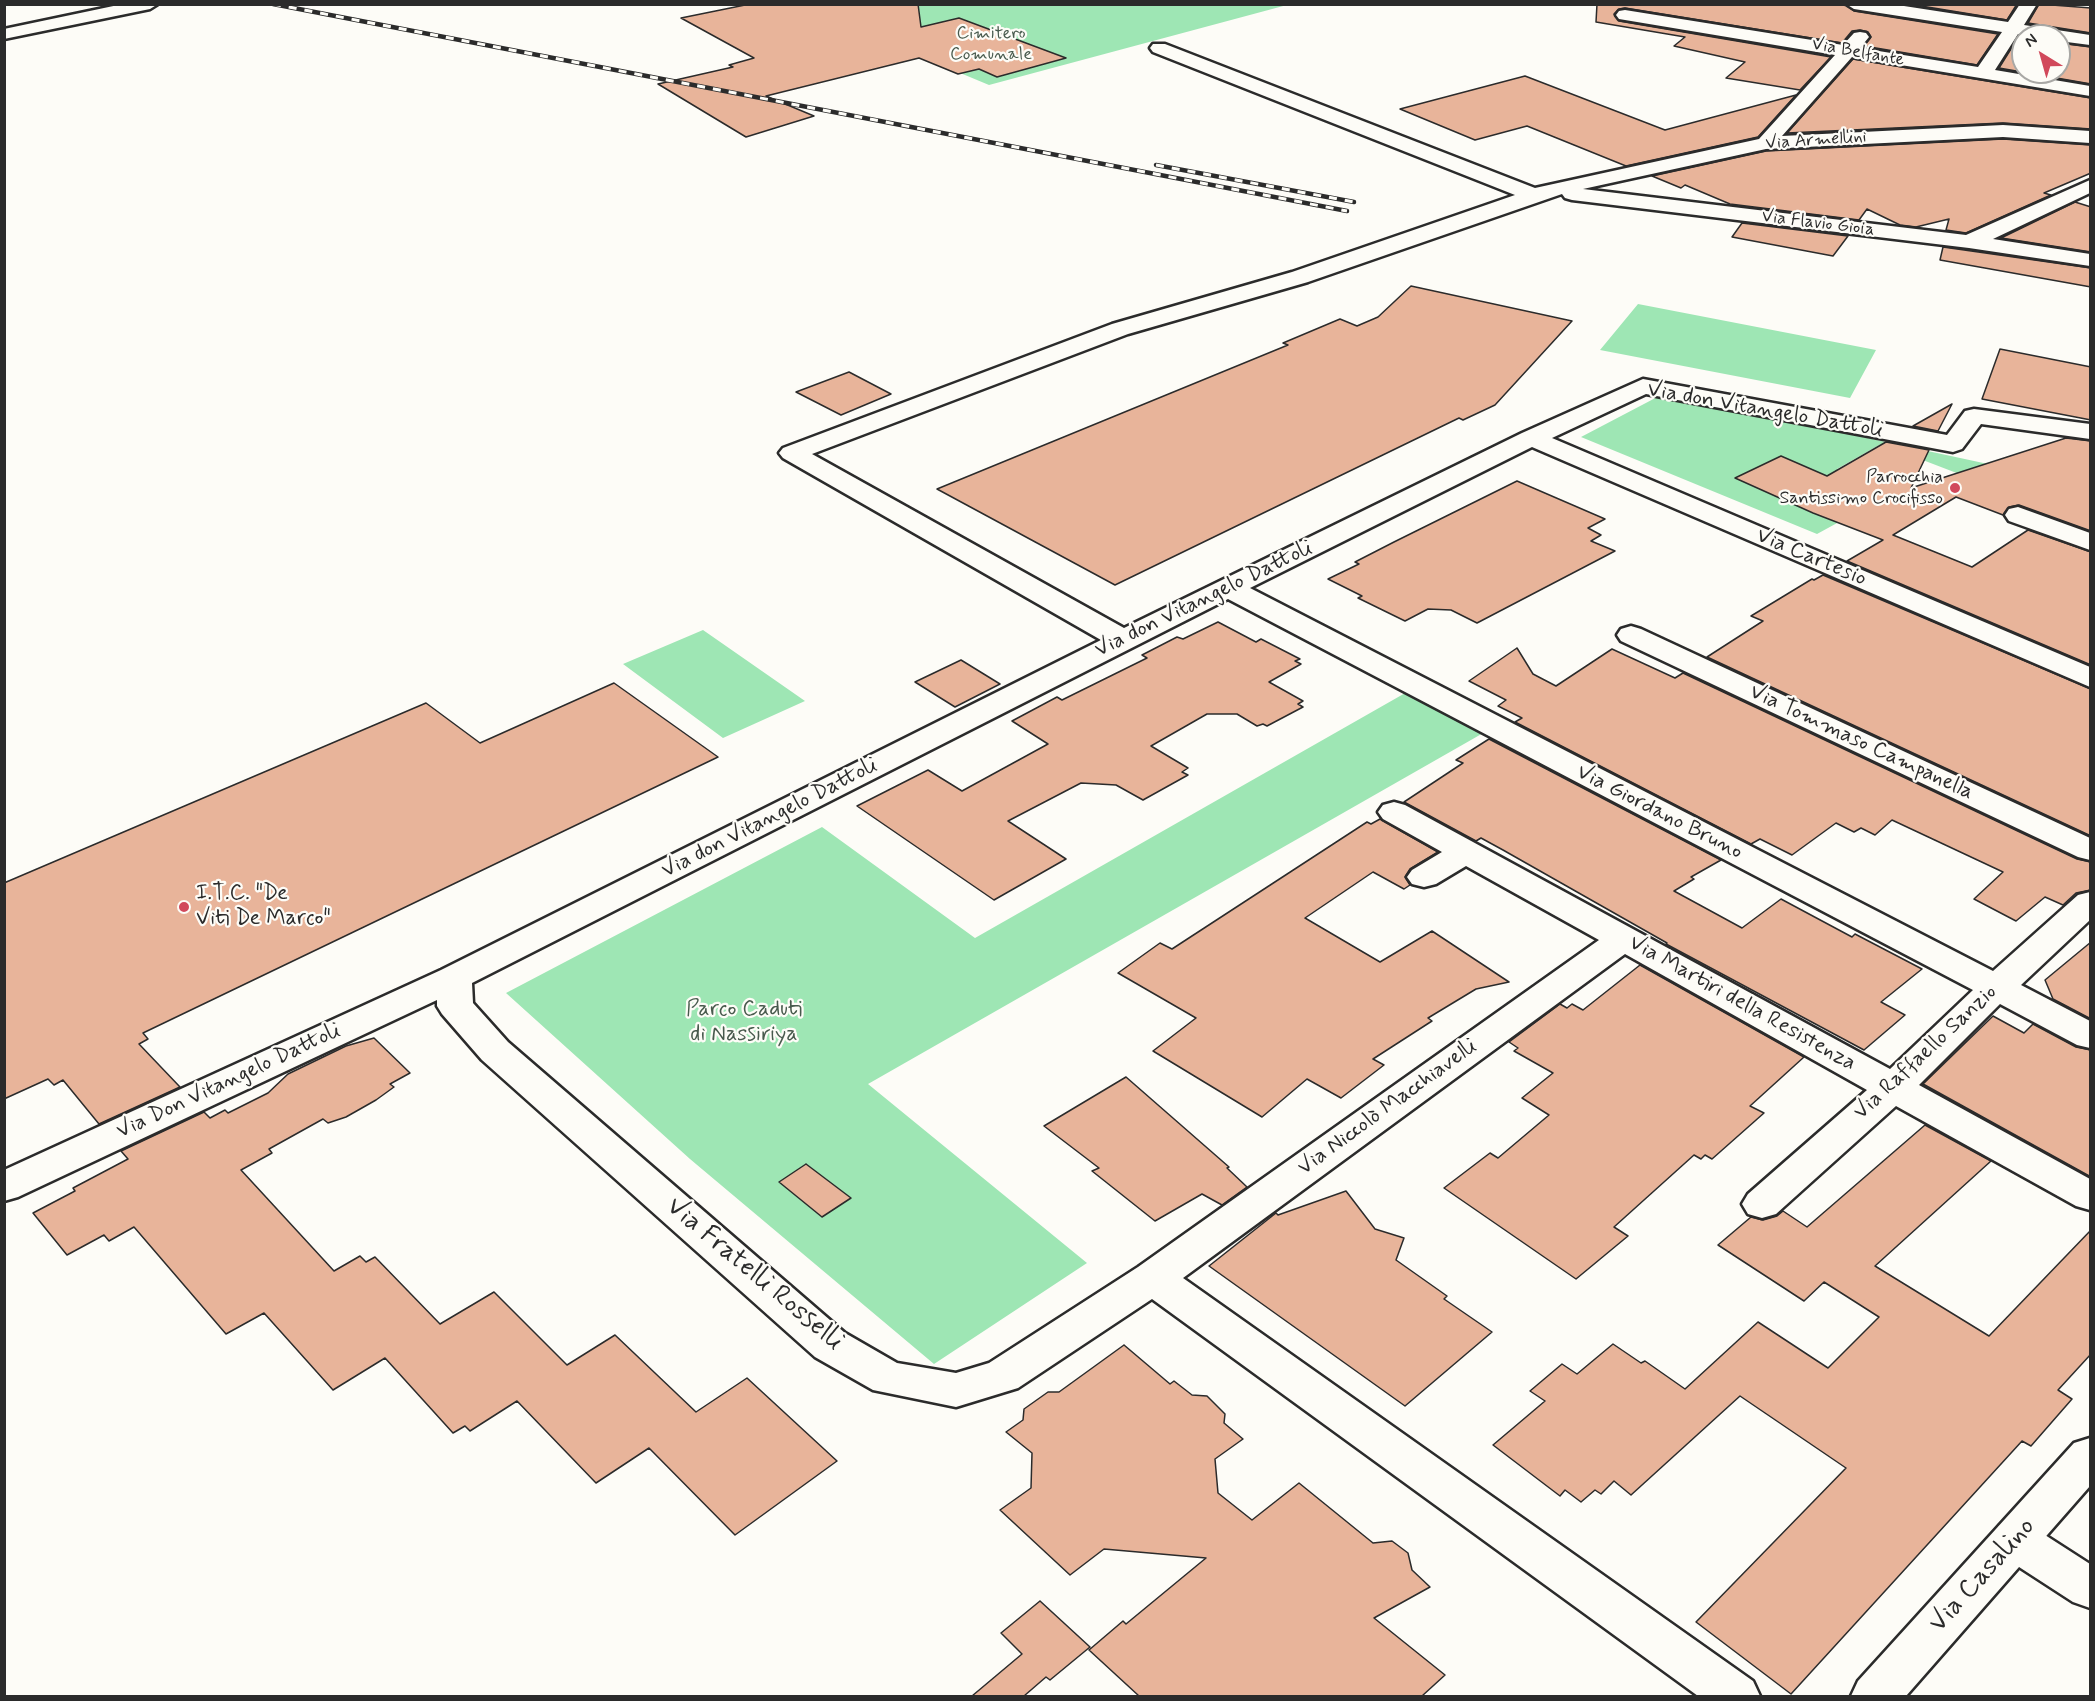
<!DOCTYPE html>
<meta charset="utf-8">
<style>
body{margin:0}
#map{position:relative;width:2095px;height:1701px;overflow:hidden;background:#fdfcf7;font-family:Mynerve,sans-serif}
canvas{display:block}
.frame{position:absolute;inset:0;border:6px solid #2b2b2b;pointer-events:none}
.north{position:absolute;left:2011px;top:24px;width:60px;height:60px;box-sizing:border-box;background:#fdfcf7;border:2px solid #a9a8a5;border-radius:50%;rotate:323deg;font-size:16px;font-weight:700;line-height:24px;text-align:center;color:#2b2b2b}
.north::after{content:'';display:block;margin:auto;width:21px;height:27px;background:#d1495b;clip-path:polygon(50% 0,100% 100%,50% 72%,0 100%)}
</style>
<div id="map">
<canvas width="2095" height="1701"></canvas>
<div class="frame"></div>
<div class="north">N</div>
</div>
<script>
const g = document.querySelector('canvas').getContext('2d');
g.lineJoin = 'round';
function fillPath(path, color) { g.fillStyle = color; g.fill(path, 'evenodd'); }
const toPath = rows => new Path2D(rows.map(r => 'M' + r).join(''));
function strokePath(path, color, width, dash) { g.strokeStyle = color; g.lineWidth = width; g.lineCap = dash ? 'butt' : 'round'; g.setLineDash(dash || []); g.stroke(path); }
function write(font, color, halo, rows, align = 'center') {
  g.font = font + ' Mynerve,sans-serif'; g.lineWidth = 4.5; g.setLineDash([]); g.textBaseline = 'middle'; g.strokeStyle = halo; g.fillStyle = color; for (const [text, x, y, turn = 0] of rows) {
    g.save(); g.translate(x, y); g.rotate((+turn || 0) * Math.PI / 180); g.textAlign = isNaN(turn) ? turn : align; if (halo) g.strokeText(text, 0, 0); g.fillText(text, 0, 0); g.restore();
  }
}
fillPath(toPath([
 [797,5,1287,5,989,85],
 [1638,304,1876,350,1850,398,1600,350],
 [1663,394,1988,464,1967,477,1881,444,1837,469,1894,492,1817,534,1581,437],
 [703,630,805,701,723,738,623,664],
 [1407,692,1485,732,868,1084,1087,1263,934,1364,690,1159,506,993,822,827,975,938]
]), '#9ee6b4');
const building = toPath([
 [750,4,918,4,921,27,959,18,1066,58,997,77,979,69,958,74,919,58,766,96,814,116,746,137,658,84,733,67,729,65,754,58,681,18,750,4],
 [1597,4,1844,4,1854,11,1998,34,1977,65,1864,46,1871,37,1868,32,1860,30,1852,31,1842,43,1625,8,1619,9,1614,14,1619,21,1831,57,1800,90,1726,78,1745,62,1674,46,1685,37,1596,22,1597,4],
 [1909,4,2017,4,2007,20,1909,4],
 [2039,4,2091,8,2091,33,2028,23,2039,4],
 [2019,36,2023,36,2023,72,2059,72,2059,43,2091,47,2091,84,1999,68,2019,36],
 [1853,59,2091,98,2091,129,2003,123,1787,133,1853,59],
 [1525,76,1665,130,1796,95,1758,137,1626,166,1527,126,1475,140,1400,109,1525,76],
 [2003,139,2091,145,2091,173,2044,193,2051,195,1966,233,1946,230,1949,219,1916,227,1900,225,1867,209,1859,220,1730,204,1685,185,1681,188,1652,176,1766,151,2003,139],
 [2075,202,2091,207,2091,252,2001,238,2075,202],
 [1742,223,1848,236,1833,256,1732,237,1742,223],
 [1943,247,2091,268,2091,287,1940,260,1943,247],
 [1411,286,1572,321,1495,405,1463,420,1459,418,1115,585,937,489,1288,345,1283,343,1340,319,1357,326,1378,317,1411,286],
 [2000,349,2091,367,2091,420,1982,399,2000,349],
 [849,372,891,394,841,415,796,392,849,372],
 [1952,404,1938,431,1913,426,1952,404],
 [2066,438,2091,441,2091,531,2019,505,2009,507,2003,515,1956,497,1893,535,1972,567,2028,530,2091,552,2091,665,1847,561,1883,540,1813,513,1735,478,1781,456,1827,476,1886,442,1929,450,1911,488,2066,438],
 [1517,481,1605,519,1588,528,1601,535,1591,541,1615,551,1477,623,1451,610,1428,609,1405,621,1358,598,1362,596,1328,579,1359,564,1355,562,1394,542,1517,481],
 [1823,575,2091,689,2091,836,1707,657,1763,621,1751,616,1812,579,1814,580,1823,575],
 [1218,622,1256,642,1261,639,1300,659,1295,661,1301,664,1269,682,1303,701,1298,704,1303,707,1267,726,1263,724,1257,726,1237,714,1207,714,1151,746,1188,768,1182,772,1188,775,1143,800,1116,785,1081,783,1008,821,1066,859,994,900,857,806,928,770,962,791,1048,744,1012,721,1057,697,1062,700,1147,658,1142,655,1177,637,1183,639,1218,622],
 [1517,648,1533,674,1556,686,1612,649,1675,678,1683,673,2077,859,2091,862,2091,890,2076,893,2063,905,2045,897,2016,921,1974,899,2003,872,1892,820,1875,835,1861,828,1854,832,1836,823,1792,855,1760,839,1751,844,1515,722,1522,718,1498,706,1506,700,1469,681,1517,648],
 [961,660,1000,684,955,707,915,682,961,660],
 [614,683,718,757,143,1033,148,1039,139,1044,180,1087,99,1124,63,1080,54,1085,48,1079,4,1099,4,883,426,703,480,743,614,683],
 [1489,739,1721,860,1691,877,1694,879,1674,891,1742,928,1781,899,1852,937,1855,934,1922,969,1881,1002,1905,1015,1864,1050,1666,944,1667,943,1503,850,1481,838,1476,841,1404,802,1463,763,1456,760,1489,739],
 [1380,819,1438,852,1410,869,1405,877,1410,885,1404,889,1373,872,1305,918,1380,962,1432,931,1509,982,1476,989,1428,1018,1432,1021,1373,1059,1384,1065,1341,1098,1307,1079,1262,1117,1153,1051,1196,1018,1118,973,1160,943,1172,949,1367,822,1371,824,1380,819],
 [2091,942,2091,1019,2053,999,2045,980,2091,942],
 [1640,965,1804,1057,1750,1106,1764,1113,1712,1159,1705,1155,1701,1159,1694,1155,1614,1227,1628,1236,1576,1279,1444,1188,1490,1153,1498,1158,1549,1115,1522,1098,1553,1073,1514,1051,1518,1048,1509,1042,1560,1004,1567,1008,1572,1004,1583,1010,1640,965],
 [1993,1016,2024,1033,2033,1024,2076,1047,2091,1050,2091,1177,1923,1084,1993,1016],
 [374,1038,410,1073,390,1084,394,1087,376,1100,346,1117,328,1123,323,1119,269,1149,272,1153,241,1170,334,1271,360,1256,366,1262,375,1257,440,1324,494,1292,567,1365,615,1335,696,1412,747,1378,837,1461,735,1535,649,1448,596,1483,517,1401,470,1431,465,1426,453,1433,385,1358,333,1390,264,1313,226,1334,134,1227,109,1241,104,1235,67,1255,33,1213,75,1191,73,1188,128,1159,121,1151,204,1112,210,1118,225,1110,228,1113,268,1093,288,1074,346,1046,374,1038],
 [1126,1077,1229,1167,1227,1168,1247,1187,1222,1205,1202,1194,1155,1221,1092,1171,1099,1168,1044,1126,1126,1077],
 [1925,1125,1991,1161,1875,1266,1989,1336,2091,1230,2091,1354,2058,1390,2072,1399,2031,1446,2022,1441,1791,1694,1696,1622,1846,1468,1740,1396,1631,1495,1614,1481,1601,1494,1595,1490,1581,1502,1565,1490,1560,1496,1493,1445,1545,1401,1530,1391,1562,1364,1577,1374,1613,1344,1641,1363,1645,1361,1685,1389,1758,1322,1828,1368,1879,1317,1824,1282,1804,1301,1718,1245,1751,1217,1763,1220,1777,1216,1783,1211,1807,1227,1925,1125],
 [806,1164,851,1198,822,1217,779,1182,806,1164],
 [1346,1191,1375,1229,1404,1238,1396,1260,1447,1296,1444,1299,1492,1332,1405,1406,1209,1266,1276,1213,1278,1215,1346,1191],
 [1124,1345,1170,1384,1174,1381,1192,1395,1207,1396,1225,1414,1224,1423,1243,1439,1215,1459,1218,1493,1252,1520,1299,1483,1373,1543,1392,1541,1408,1553,1412,1570,1430,1587,1374,1618,1445,1675,1422,1696,1139,1696,1089,1650,1123,1621,1126,1624,1206,1558,1104,1549,1070,1575,1000,1510,1031,1488,1032,1453,1006,1432,1023,1420,1024,1409,1048,1392,1059,1392,1124,1345],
 [1040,1601,1090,1647,1050,1680,1046,1677,1024,1696,972,1696,1022,1654,1001,1633,1040,1601]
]);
fillPath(building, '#e8b49a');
strokePath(building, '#2b2b2b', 1.5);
const street = toPath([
 [1846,4,1891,4,2008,22,2020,4,2037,4,2024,25,2090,35,2090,45,2059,41,2059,36,2018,34,1995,70,2090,86,2090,96,1852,57,1782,136,2003,125,2090,131,2090,143,2003,137,1766,149,1583,189,1966,235,2090,180,2090,193,1993,239,2090,254,2090,266,1969,248,1572,200,1565,198,1562,194,1308,282,1128,334,812,454,1124,628,1522,433,1643,379,1947,435,1965,411,1974,409,2090,424,2090,439,1981,424,1962,449,1953,452,1646,394,1552,438,2090,667,2090,687,1532,447,1250,588,1993,971,2078,895,2090,892,2090,920,2021,985,2090,1021,2090,1048,2077,1045,2000,1004,1919,1085,2090,1179,2090,1210,2076,1206,1896,1106,1776,1214,1762,1218,1748,1214,1742,1204,1748,1194,1867,1090,1625,954,1183,1278,1753,1681,1760,1696,1698,1696,1152,1299,1018,1388,956,1407,873,1390,815,1357,482,1060,442,1014,437,1006,437,1000,18,1197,4,1201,4,1170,441,970,1101,640,783,458,779,453,783,448,1112,324,1292,272,1515,195,1153,52,1150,48,1153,44,1165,44,1535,188,1759,139,1835,55,1619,19,1616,15,1619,11,1625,10,1843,45,1854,33,1860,32,1866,33,1869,37,1860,48,1978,67,2002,32,1854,9,1846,4],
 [1228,599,1973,990,1890,1069,1405,805,1394,802,1383,805,1378,812,1383,819,1442,852,1412,870,1407,877,1412,884,1424,887,1436,884,1466,866,1599,940,1138,1267,989,1363,956,1373,897,1363,845,1333,508,1042,473,1003,472,983,1228,599],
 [2018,507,2090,533,2090,550,2009,521,2005,515,2009,509,2018,507],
 [1631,626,1641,629,2090,838,2090,860,2078,857,1621,641,1617,635,1621,629,1631,626],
 [2015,1521,2031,1526,2090,1564,2090,1608,2073,1602,1999,1554,1992,1540,1999,1526,2015,1521]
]);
const secondary = toPath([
 [123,4,158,4,150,9,4,39,4,29,123,4],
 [2090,1438,2090,1486,1906,1696,1851,1696,1858,1681,2074,1443,2090,1438]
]);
strokePath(street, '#2b2b2b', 5);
strokePath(secondary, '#2b2b2b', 5);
fillPath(street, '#fdfcf7');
fillPath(secondary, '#fdfcf7');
const rail = toPath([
 [273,4,1347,211],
 [1156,165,1354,202]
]);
strokePath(rail, '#2b2b2b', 4.5);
strokePath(rail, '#fdfcf7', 3, [8]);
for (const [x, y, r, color] of [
 [1955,488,6,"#d1495b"],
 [184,907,6,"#d1495b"]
]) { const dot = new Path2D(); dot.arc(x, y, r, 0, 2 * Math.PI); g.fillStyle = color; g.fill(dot); strokePath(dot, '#fdfcf7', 2); }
write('18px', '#485a4d', '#fdfcf7', [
 ["Cimitero",991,34],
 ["Comunale",991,55]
]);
write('18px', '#2b2b2b', '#fdfcf7', [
 ["Via Belfante",1858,53,10],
 ["Via Armellini",1816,141,-4],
 ["Via Flavio Gioia",1818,224,7]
]);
write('18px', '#2b2b2b', '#fdfcf7', [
 ["Parrocchia",1943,478],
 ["Santissimo Crocifisso",1943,499]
], 'right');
write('22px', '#2b2b2b', '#fdfcf7', [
 ["Via don Vitangelo Dattoli",1765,411,10],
 ["Via Cartesio",1811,558,23],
 ["Via don Vitangelo Dattoli",1204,600,-26],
 ["Via Tommaso Campanella",1861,743,25],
 ["Via Giordano Bruno",1659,813,27],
 ["Via don Vitangelo Dattoli",770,819,-27],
 ["Via Martiri della Resistenza",1742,1004,29],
 ["Via Raffaello Sanzio",1926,1053,-43],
 ["Via Don Vitangelo Dattoli",229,1082,-25],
 ["Via Niccolò Macchiavelli",1388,1108,-36]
]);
write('22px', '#2b2b2b', '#fdfcf7', [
 ["I.T.C. \"De",196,894],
 ["Viti De Marco\"",196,919]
], 'left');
write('22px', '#485a4d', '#fdfcf7', [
 ["Parco Caduti",744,1010],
 ["di Nassiriya",744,1035]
]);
write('27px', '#2b2b2b', '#fdfcf7', [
 ["Via Fratelli Rosselli",754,1275,40],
 ["Via Casalino",1983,1576,-48]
]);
</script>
